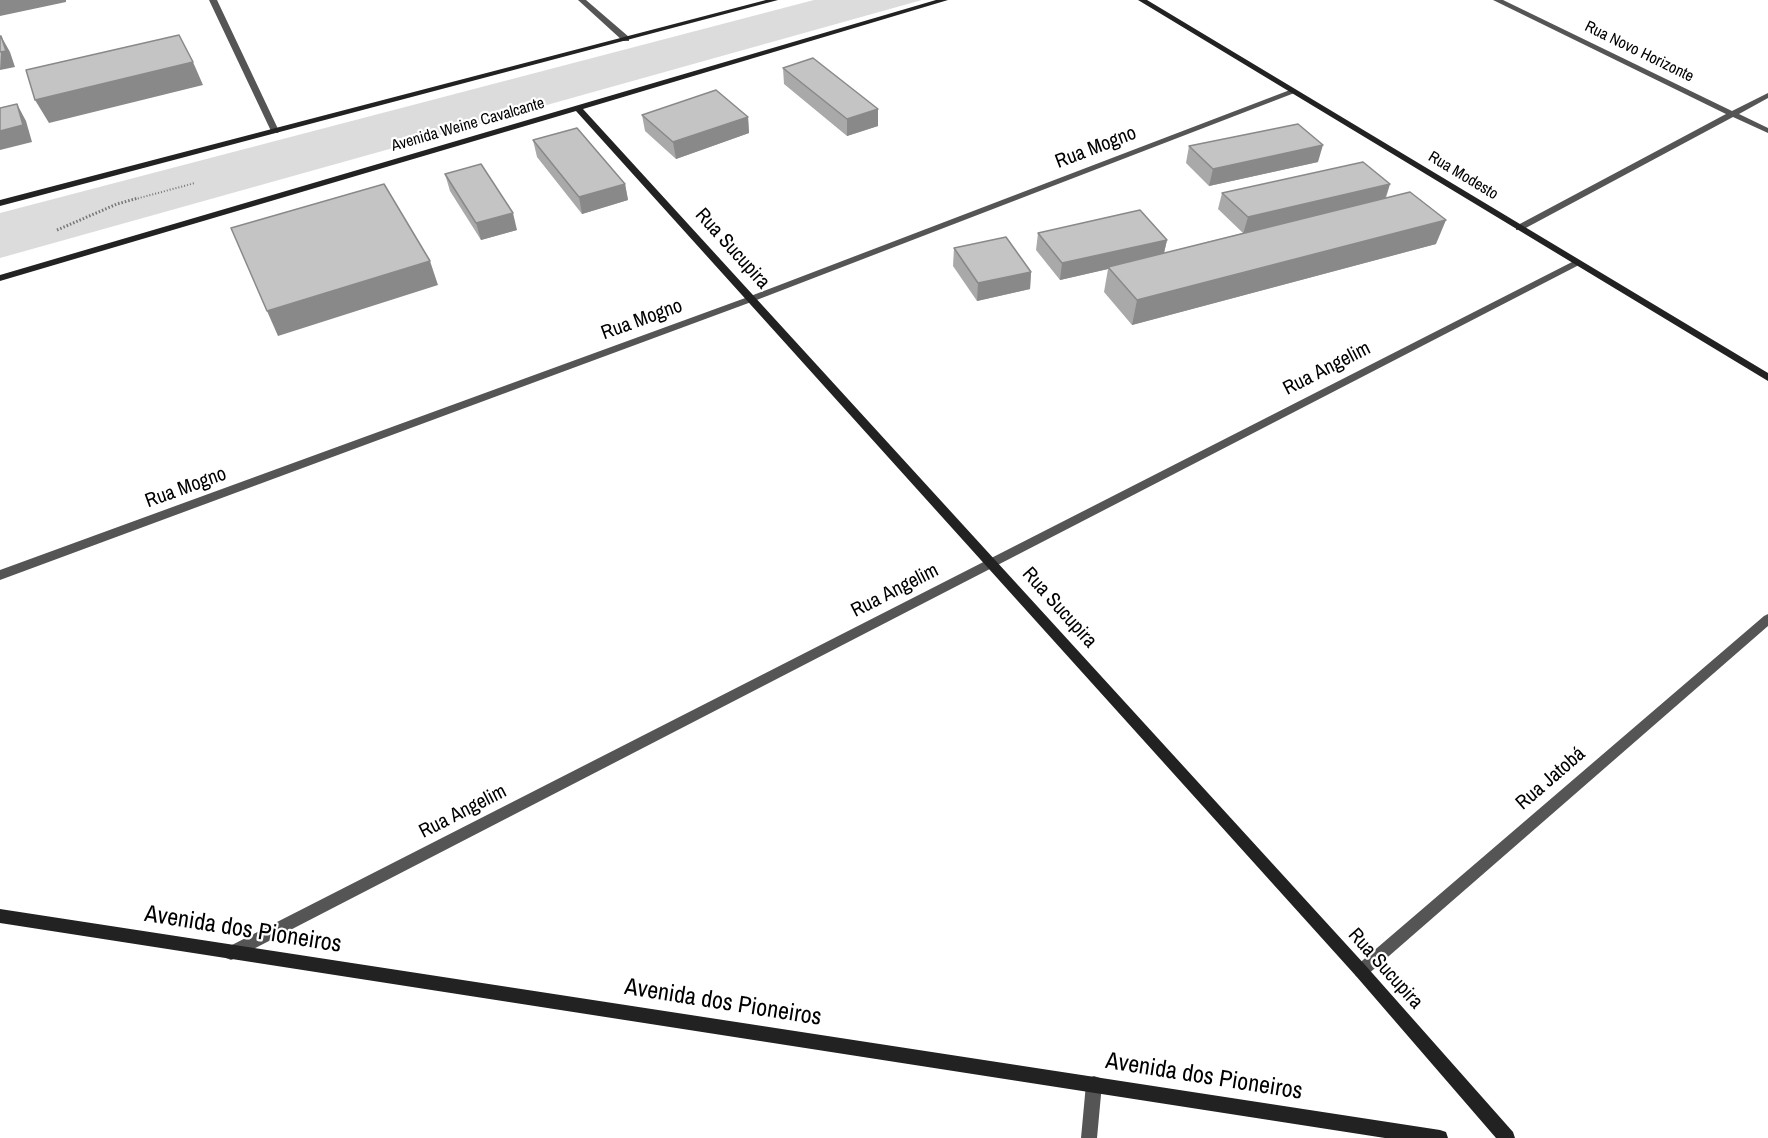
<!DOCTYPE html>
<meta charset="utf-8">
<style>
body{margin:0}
canvas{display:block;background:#fff}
</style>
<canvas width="1768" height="1138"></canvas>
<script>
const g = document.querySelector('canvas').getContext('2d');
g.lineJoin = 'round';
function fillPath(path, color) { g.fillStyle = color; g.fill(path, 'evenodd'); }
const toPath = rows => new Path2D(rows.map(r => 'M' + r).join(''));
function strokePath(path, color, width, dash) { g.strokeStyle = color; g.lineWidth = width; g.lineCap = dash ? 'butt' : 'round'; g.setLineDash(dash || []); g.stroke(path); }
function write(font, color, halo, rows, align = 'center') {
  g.font = font + ' "Archivo Narrow",sans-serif'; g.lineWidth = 4.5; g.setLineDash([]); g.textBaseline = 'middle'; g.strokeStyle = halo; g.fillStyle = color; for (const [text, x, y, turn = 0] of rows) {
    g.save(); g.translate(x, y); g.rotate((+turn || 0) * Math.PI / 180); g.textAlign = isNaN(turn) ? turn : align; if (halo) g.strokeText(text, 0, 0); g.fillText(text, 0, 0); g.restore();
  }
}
fillPath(toPath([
 [814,0,922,0,0,258,0,213]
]), '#dcdcdc');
strokePath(toPath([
 [132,200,195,183]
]), '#777', 2, [1, 2]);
strokePath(toPath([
 [57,230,117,204,138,198]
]), '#777', 3, [1.5, 2]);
fillPath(toPath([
 [209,0,217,0,279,131,278,133,271,131,209,0],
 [578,0,586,0,629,37,629,41,623,41,578,0],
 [1493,0,1503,0,1732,111,1768,93,1768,98,1739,114,1768,128,1768,133,1733,117,1522,230,1516,230,1516,226,1726,114,1493,0],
 [1290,90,1297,92,754,301,0,580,0,570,748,297,1290,90],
 [1576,260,1579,261,1579,265,236,958,231,960,226,958,223,953,226,948,1576,260],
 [1768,614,1768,626,1366,976,1361,979,1356,976,1353,971,1356,966,1764,616,1768,614],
 [1094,1076,1100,1078,1102,1084,1097,1138,1081,1138,1086,1084,1088,1078,1094,1076]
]), '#555');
fillPath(toPath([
 [766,0,778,0,0,206,0,200,766,0],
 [936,0,948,0,583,109,1366,966,1513,1132,1515,1138,1496,1138,1356,976,576,111,0,281,0,275,936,0],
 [1138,0,1147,0,1768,373,1768,381,1138,0],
 [0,909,1440,1130,1446,1132,1448,1138,1385,1138,0,923,0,909]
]), '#222');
fillPath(toPath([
 [783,68,878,109,878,126,847,136,784,84],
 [642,115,748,117,749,133,676,159,645,131],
 [533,140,625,184,628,200,582,214,537,157],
 [1189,146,1318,162,1209,186,1186,163],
 [445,174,517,230,481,240,450,191],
 [1390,184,1386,198,1436,244,1132,325,1104,292,1108,269,1060,280,1036,250,1038,233,1167,240,1164,253,1243,233,1218,209,1222,193],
 [954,248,1031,272,1030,289,977,301,953,266]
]), '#a9a9a9');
fillPath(toPath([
 [0,0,66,0,66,2,0,16],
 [1,36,10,52,15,67,0,70],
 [193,62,203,85,49,123,35,100],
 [17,104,26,121,32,142,0,150,0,131],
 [878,109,878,126,847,136,847,119],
 [748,117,749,133,676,159,673,142],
 [1323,145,1318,162,1209,186,1213,169],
 [625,184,628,200,582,214,579,197],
 [1390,184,1384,201,1243,234,1248,217],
 [513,213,517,230,481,240,476,223],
 [1446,220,1436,244,1132,325,1137,300],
 [1167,240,1163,257,1108,267,1108,269,1060,280,1062,263],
 [430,261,438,285,278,336,267,311],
 [1031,272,1030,289,977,301,978,283]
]), '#898989');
const building = toPath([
 [179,35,193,62,35,100,26,70,179,35],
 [0,36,1,36,6,51,0,52,0,36],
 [813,58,878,109,847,119,783,68,813,58],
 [716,90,748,117,673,142,642,115,716,90],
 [17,104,23,125,0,131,0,108,17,104],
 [1298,124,1323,145,1213,169,1189,146,1298,124],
 [577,128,625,184,579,197,533,140,577,128],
 [1363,162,1390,184,1248,217,1222,193,1363,162],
 [481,164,513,213,476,223,445,174,481,164],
 [384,184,430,261,267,311,231,228,384,184],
 [1410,192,1446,220,1137,300,1108,267,1410,192],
 [1140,210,1167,240,1062,263,1038,233,1140,210],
 [1006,237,1031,272,978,283,954,248,1006,237]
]);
fillPath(building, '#c4c4c4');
strokePath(building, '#898989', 1.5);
write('16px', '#000', '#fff', [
 ["Rua Novo Horizonte",1639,52,26],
 ["Avenida Weine Cavalcante",468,125,-16],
 ["Rua Modesto",1463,176,31]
]);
write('20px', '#000', '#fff', [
 ["Rua Mogno",1096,148,-21],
 ["Rua Sucupira",732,249,48],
 ["Rua Mogno",642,320,-20],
 ["Rua Angelim",1327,369,-27],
 ["Rua Mogno",186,488,-20],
 ["Rua Angelim",895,591,-27],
 ["Rua Sucupira",1059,608,48],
 ["Rua Jatobá",1551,779,-41],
 ["Rua Angelim",463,812,-27],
 ["Rua Sucupira",1385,969,48]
]);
write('24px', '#000', '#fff', [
 ["Avenida dos Pioneiros",243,930,9],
 ["Avenida dos Pioneiros",723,1003,9],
 ["Avenida dos Pioneiros",1204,1077,9]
]);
</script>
